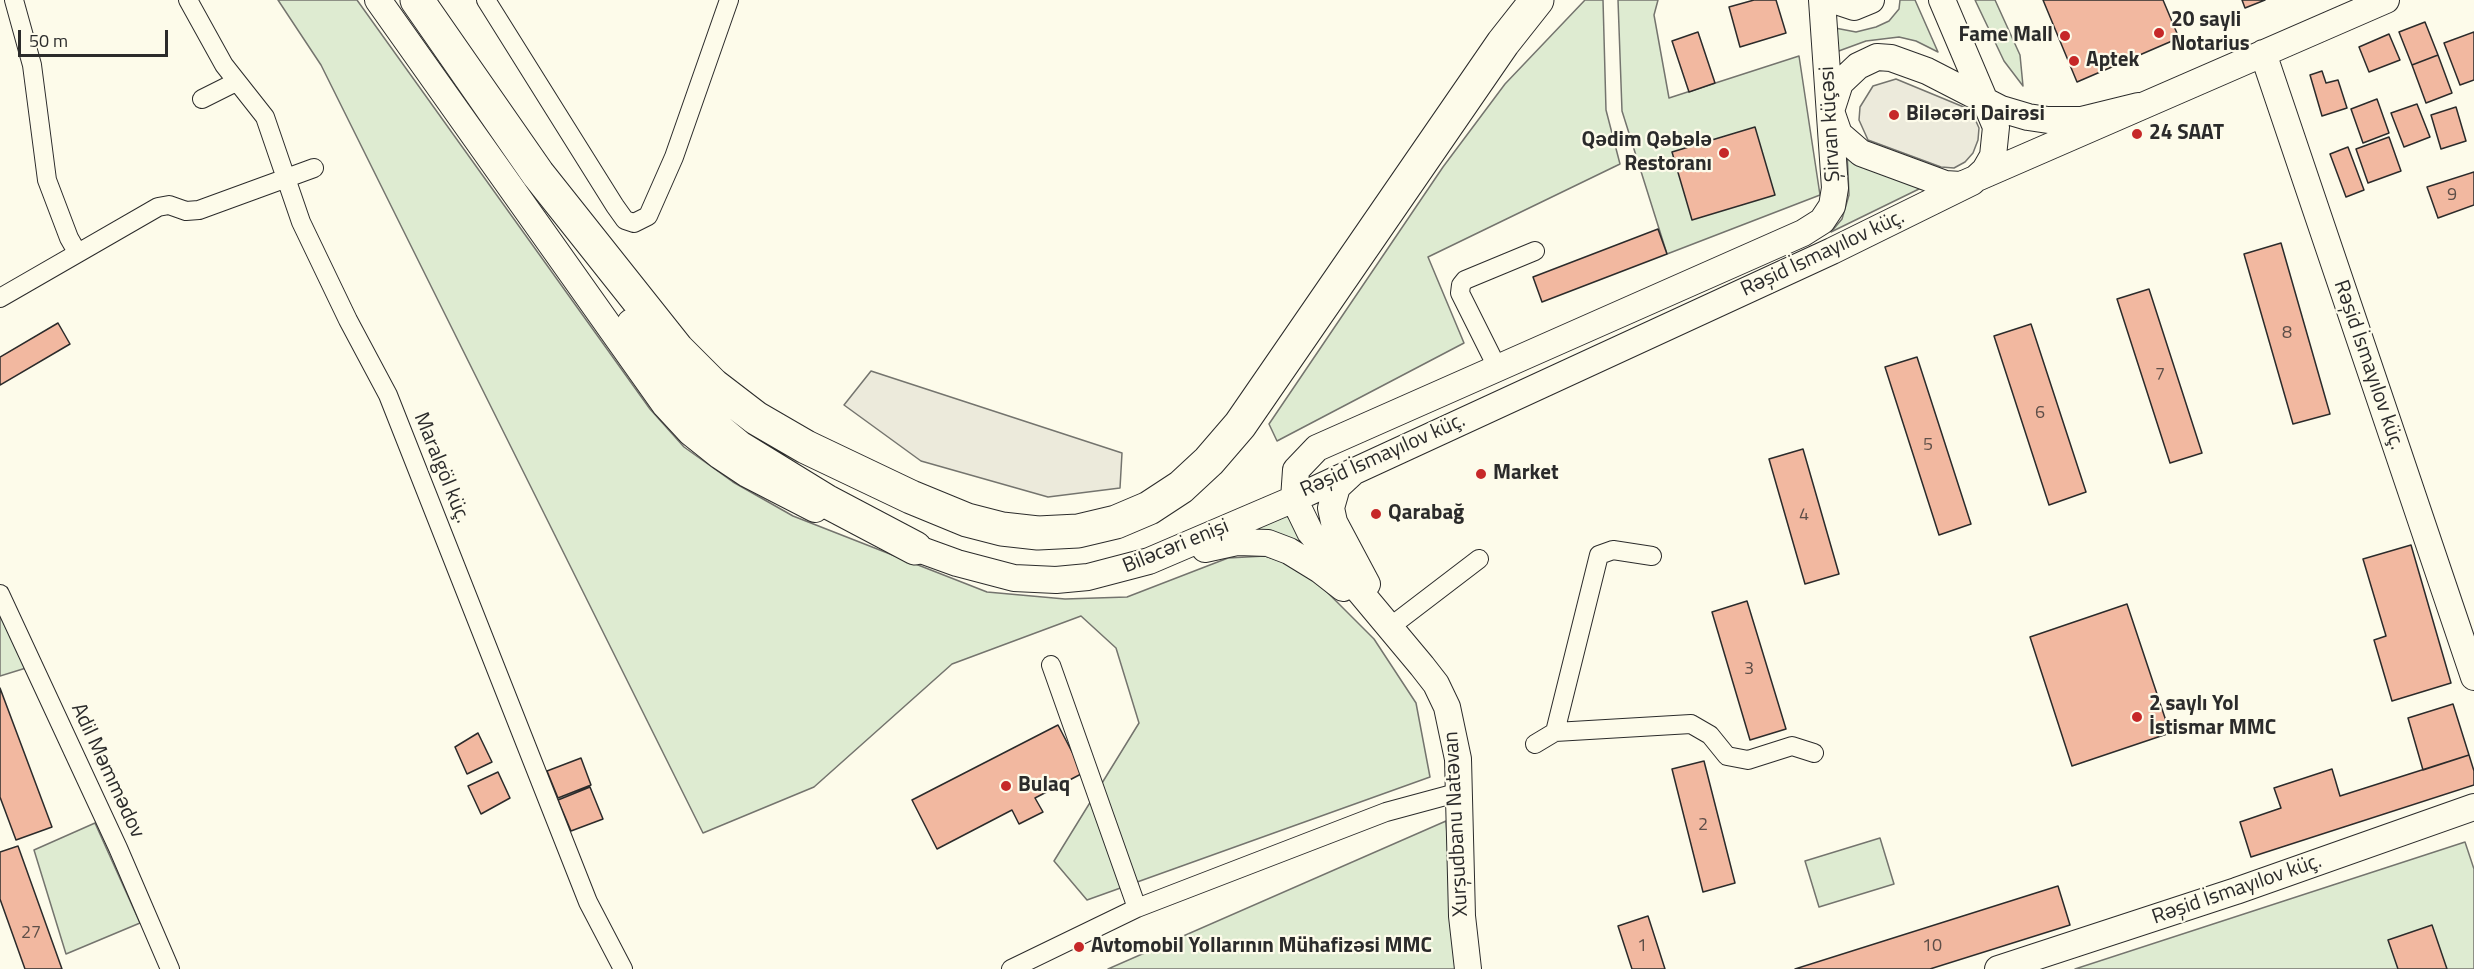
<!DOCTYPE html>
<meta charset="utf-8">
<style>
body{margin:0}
#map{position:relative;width:2474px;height:969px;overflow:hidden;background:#fdfbea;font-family:"Titillium Web",sans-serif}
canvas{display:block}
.scale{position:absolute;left:18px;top:30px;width:150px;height:27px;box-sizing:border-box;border:3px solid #2b2b2b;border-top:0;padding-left:8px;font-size:18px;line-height:21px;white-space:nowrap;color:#2b2b2b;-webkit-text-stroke:4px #fdfbea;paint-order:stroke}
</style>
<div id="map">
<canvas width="2474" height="969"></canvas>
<div class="scale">50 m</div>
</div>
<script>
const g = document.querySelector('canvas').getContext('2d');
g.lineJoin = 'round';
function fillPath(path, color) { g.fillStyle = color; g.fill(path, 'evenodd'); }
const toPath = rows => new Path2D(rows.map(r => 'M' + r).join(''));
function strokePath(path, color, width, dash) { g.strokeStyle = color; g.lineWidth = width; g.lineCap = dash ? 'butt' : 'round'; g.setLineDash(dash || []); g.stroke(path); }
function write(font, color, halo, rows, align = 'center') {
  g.font = font + ' "Titillium Web",sans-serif'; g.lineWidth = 4.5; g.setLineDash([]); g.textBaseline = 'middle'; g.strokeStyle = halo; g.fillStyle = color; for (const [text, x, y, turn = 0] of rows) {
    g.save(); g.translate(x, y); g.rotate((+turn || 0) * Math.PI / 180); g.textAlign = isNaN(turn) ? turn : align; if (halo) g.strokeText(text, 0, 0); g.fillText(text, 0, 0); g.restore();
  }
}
const green = toPath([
 [278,0,357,0,650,409,684,447,733,482,793,516,987,592,1065,599,1127,597,1228,558,1265,556,1303,568,1374,639,1416,703,1430,777,1087,900,1054,861,1139,723,1116,648,1081,616,952,664,814,787,703,833,321,65,278,0],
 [1585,0,1603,0,1606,110,1620,164,1428,257,1464,343,1277,441,1269,424,1443,167,1505,84,1585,0],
 [1618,0,1658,0,1654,15,1669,98,1799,56,1820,195,1667,254,1622,111,1618,0],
 [1900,0,1915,0,1938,52,1916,41,1899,37,1866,41,1836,52,1835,28,1856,32,1876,27,1889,21,1899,9,1900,0],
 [1975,0,1995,0,2020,55,2023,86,2004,61,1975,0],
 [1847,152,1921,188,1831,232,1842,219,1849,195,1847,152],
 [1285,513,1320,559,1238,533,1285,513],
 [0,615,26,668,0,676,0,615],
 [1446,821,1457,969,1108,969,1446,821],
 [95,823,140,923,66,954,34,850,95,823],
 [1880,838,1894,884,1819,907,1805,861,1880,838],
 [2465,842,2474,869,2474,969,2075,969,2465,842]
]);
fillPath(green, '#deebd1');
strokePath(green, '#74746e', 1.5);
const parking = toPath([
 [1896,79,1971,110,1979,128,1978,140,1973,153,1965,162,1954,168,1941,167,1868,140,1859,120,1860,107,1873,86,1896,79],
 [871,371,1122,453,1120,488,1048,497,921,461,844,405,871,371]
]);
fillPath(parking, '#eceadb');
strokePath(parking, '#74746e', 1.5);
const building = toPath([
 [1754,0,1776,0,1786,33,1740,47,1729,7,1754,0],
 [2043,0,2163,0,2179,38,2077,82,2043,0],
 [2242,0,2265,0,2245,8,2242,0],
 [2425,22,2438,55,2412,65,2399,32,2425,22],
 [1698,32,1715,83,1689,92,1672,41,1698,32],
 [2474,32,2474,80,2460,85,2444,43,2474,32],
 [2389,34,2400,60,2369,72,2359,47,2389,34],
 [2438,55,2452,93,2426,103,2412,65,2438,55],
 [2322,71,2326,83,2338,80,2347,108,2322,116,2310,75,2322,71],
 [2377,99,2389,133,2363,143,2351,109,2377,99],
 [2417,104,2430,137,2404,147,2391,113,2417,104],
 [2456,107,2466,141,2441,149,2431,115,2456,107],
 [1755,127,1775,195,1692,220,1672,152,1755,127],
 [2389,137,2401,171,2368,183,2356,149,2389,137],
 [2348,147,2364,190,2346,197,2330,154,2348,147],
 [2474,172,2474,205,2438,218,2427,187,2474,172],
 [1658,229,1667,254,1542,302,1533,277,1658,229],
 [2281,243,2330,414,2293,424,2244,254,2281,243],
 [2149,289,2202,453,2170,463,2117,299,2149,289],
 [58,323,70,344,0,385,0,357,58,323],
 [2031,324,2086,492,2049,505,1994,336,2031,324],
 [1917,357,1971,524,1939,535,1885,367,1917,357],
 [1803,449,1839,574,1805,584,1769,459,1803,449],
 [2411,545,2451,683,2392,701,2374,640,2386,636,2363,559,2411,545],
 [1747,601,1786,729,1750,740,1712,612,1747,601],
 [2127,604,2170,733,2072,766,2030,637,2127,604],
 [0,688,52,827,16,840,0,797,0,688],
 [2453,704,2469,755,2423,770,2408,718,2453,704],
 [1058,725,1083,773,1035,798,1043,812,1019,824,1012,810,937,849,912,800,1058,725],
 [478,733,492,762,467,774,455,747,478,733],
 [2469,755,2474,771,2474,785,2251,857,2240,822,2281,808,2274,788,2332,769,2340,796,2469,755],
 [581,758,591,785,558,798,547,771,581,758],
 [1704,761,1735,883,1703,892,1672,769,1704,761],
 [498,772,510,798,481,814,468,786,498,772],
 [590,787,603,819,571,831,558,800,590,787],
 [18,846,62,969,25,969,0,899,0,852,18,846],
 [2058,886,2070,925,1930,969,1795,969,2058,886],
 [1648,916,1665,969,1632,969,1618,926,1648,916],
 [2432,925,2447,969,2398,969,2388,940,2432,925]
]);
fillPath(building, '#f2b8a0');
strokePath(building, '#2b2b2b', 1.5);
const street = toPath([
 [14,0,32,65,47,180,69,238,77,252],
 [188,0,224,65,265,117,301,222,348,320,388,395,588,902,623,969],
 [486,0,615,206,625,220,634,223,648,216,674,157,729,0],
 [202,99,236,82],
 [0,298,158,207,169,205,186,211,199,210,314,168],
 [1498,369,1460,293,1461,285,1465,280,1535,251],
 [0,594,118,848,170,969],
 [1390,627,1479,559],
 [1051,665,1137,908],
 [1555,732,1691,724,1710,735,1727,756,1748,760,1792,746,1814,753],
 [1535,744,1555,732,1599,555,1613,550,1652,556],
 [1011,969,1137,908,1386,812,1460,792]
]);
const secondary = toPath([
 [378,0,665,405,690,432,720,456,747,474,815,509],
 [1833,0,1854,7,1871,0],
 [2263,53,2474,677],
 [2138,106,2081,120,2048,120,2028,117,2001,109,1927,71,1891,58,1877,57,1858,66,1840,83,1831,111,1839,134,1861,153,1945,184,1961,185,2386,0],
 [1351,474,1337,487,1331,508,1334,522,1367,584],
 [899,542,957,563,1014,578,1056,580,1088,577,1149,561,1294,499,1832,251,1972,182,1985,170,1993,156,1996,127,1942,0],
 [1205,549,1237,542,1268,543,1289,551,1320,570,1343,588],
 [1468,969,1462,916,1458,759,1447,707,1436,684,1422,666,1310,532,1294,499,1296,470,1317,448,1803,233,1822,221,1832,206,1835,188,1822,0],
 [1998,969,2236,891,2474,807]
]);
const highway = toPath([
 [417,0,538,174,677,349,713,385,756,418,806,447,911,497,967,520,1002,529,1038,533,1078,531,1116,522,1149,508,1181,487,1209,461,1240,425,1503,43,1537,0],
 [633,325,676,386,714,427,738,447,826,501,915,548]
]);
strokePath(street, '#2b2b2b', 20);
strokePath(secondary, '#2b2b2b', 28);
strokePath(highway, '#2b2b2b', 35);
strokePath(street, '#fdfbea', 18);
strokePath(secondary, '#fdfbea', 26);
strokePath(highway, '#fdfbea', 33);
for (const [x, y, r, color] of [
 [2159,33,6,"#c62828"],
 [2065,36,6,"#c62828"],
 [2074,61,6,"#c62828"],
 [1894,115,6,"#c62828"],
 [2137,134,6,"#c62828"],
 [1724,153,6,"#c62828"],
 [1481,474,6,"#c62828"],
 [1376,514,6,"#c62828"],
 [2137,717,6,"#c62828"],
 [1006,786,6,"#c62828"],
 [1079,947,6,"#c62828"]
]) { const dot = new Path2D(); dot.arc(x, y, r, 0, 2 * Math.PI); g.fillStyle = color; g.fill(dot); strokePath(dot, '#fdfbea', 2); }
write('18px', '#5d4e48', null, [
 ["9",2452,196],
 ["8",2287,334],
 ["7",2160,376],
 ["6",2040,414],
 ["5",1928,446],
 ["4",1804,516],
 ["3",1749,670],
 ["2",1703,826],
 ["27",31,934],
 ["1",1642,947],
 ["10",1932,947]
]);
write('bold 21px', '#2b2b2b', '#fdfbea', [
 ["20 sayli",2171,21],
 ["Notarius",2171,45],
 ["Fame Mall",2053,36,"right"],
 ["Aptek",2086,61],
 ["Biləcəri Dairəsi",1906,115],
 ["24 SAAT",2149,134],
 ["Qədim Qəbələ",1712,141,"right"],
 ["Restoranı",1712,165,"right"],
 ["Market",1493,474],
 ["Qarabağ",1388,514],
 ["2 saylı Yol",2149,705],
 ["İstismar MMC",2149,729],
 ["Bulaq",1018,786],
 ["Avtomobil Yollarının Mühafizəsi MMC",1091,947]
], 'left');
write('21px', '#2b2b2b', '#fdfbea', [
 ["Şirvan küçəsi",1831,124,-93],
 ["Rəşid İsmayılov küç.",1823,254,-25],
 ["Rəşid İsmayılov küç.",2368,365,71],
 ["Rəşid İsmayılov küç.",1383,456,-24],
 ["Maralgöl küç.",441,468,68],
 ["Biləcəri enişi",1176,547,-22],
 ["Adil Məmmədov",107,771,65],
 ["Xurşudbanu Natəvan",1457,824,-93],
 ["Rəşid İsmayılov küç.",2237,890,-19]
]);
</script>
